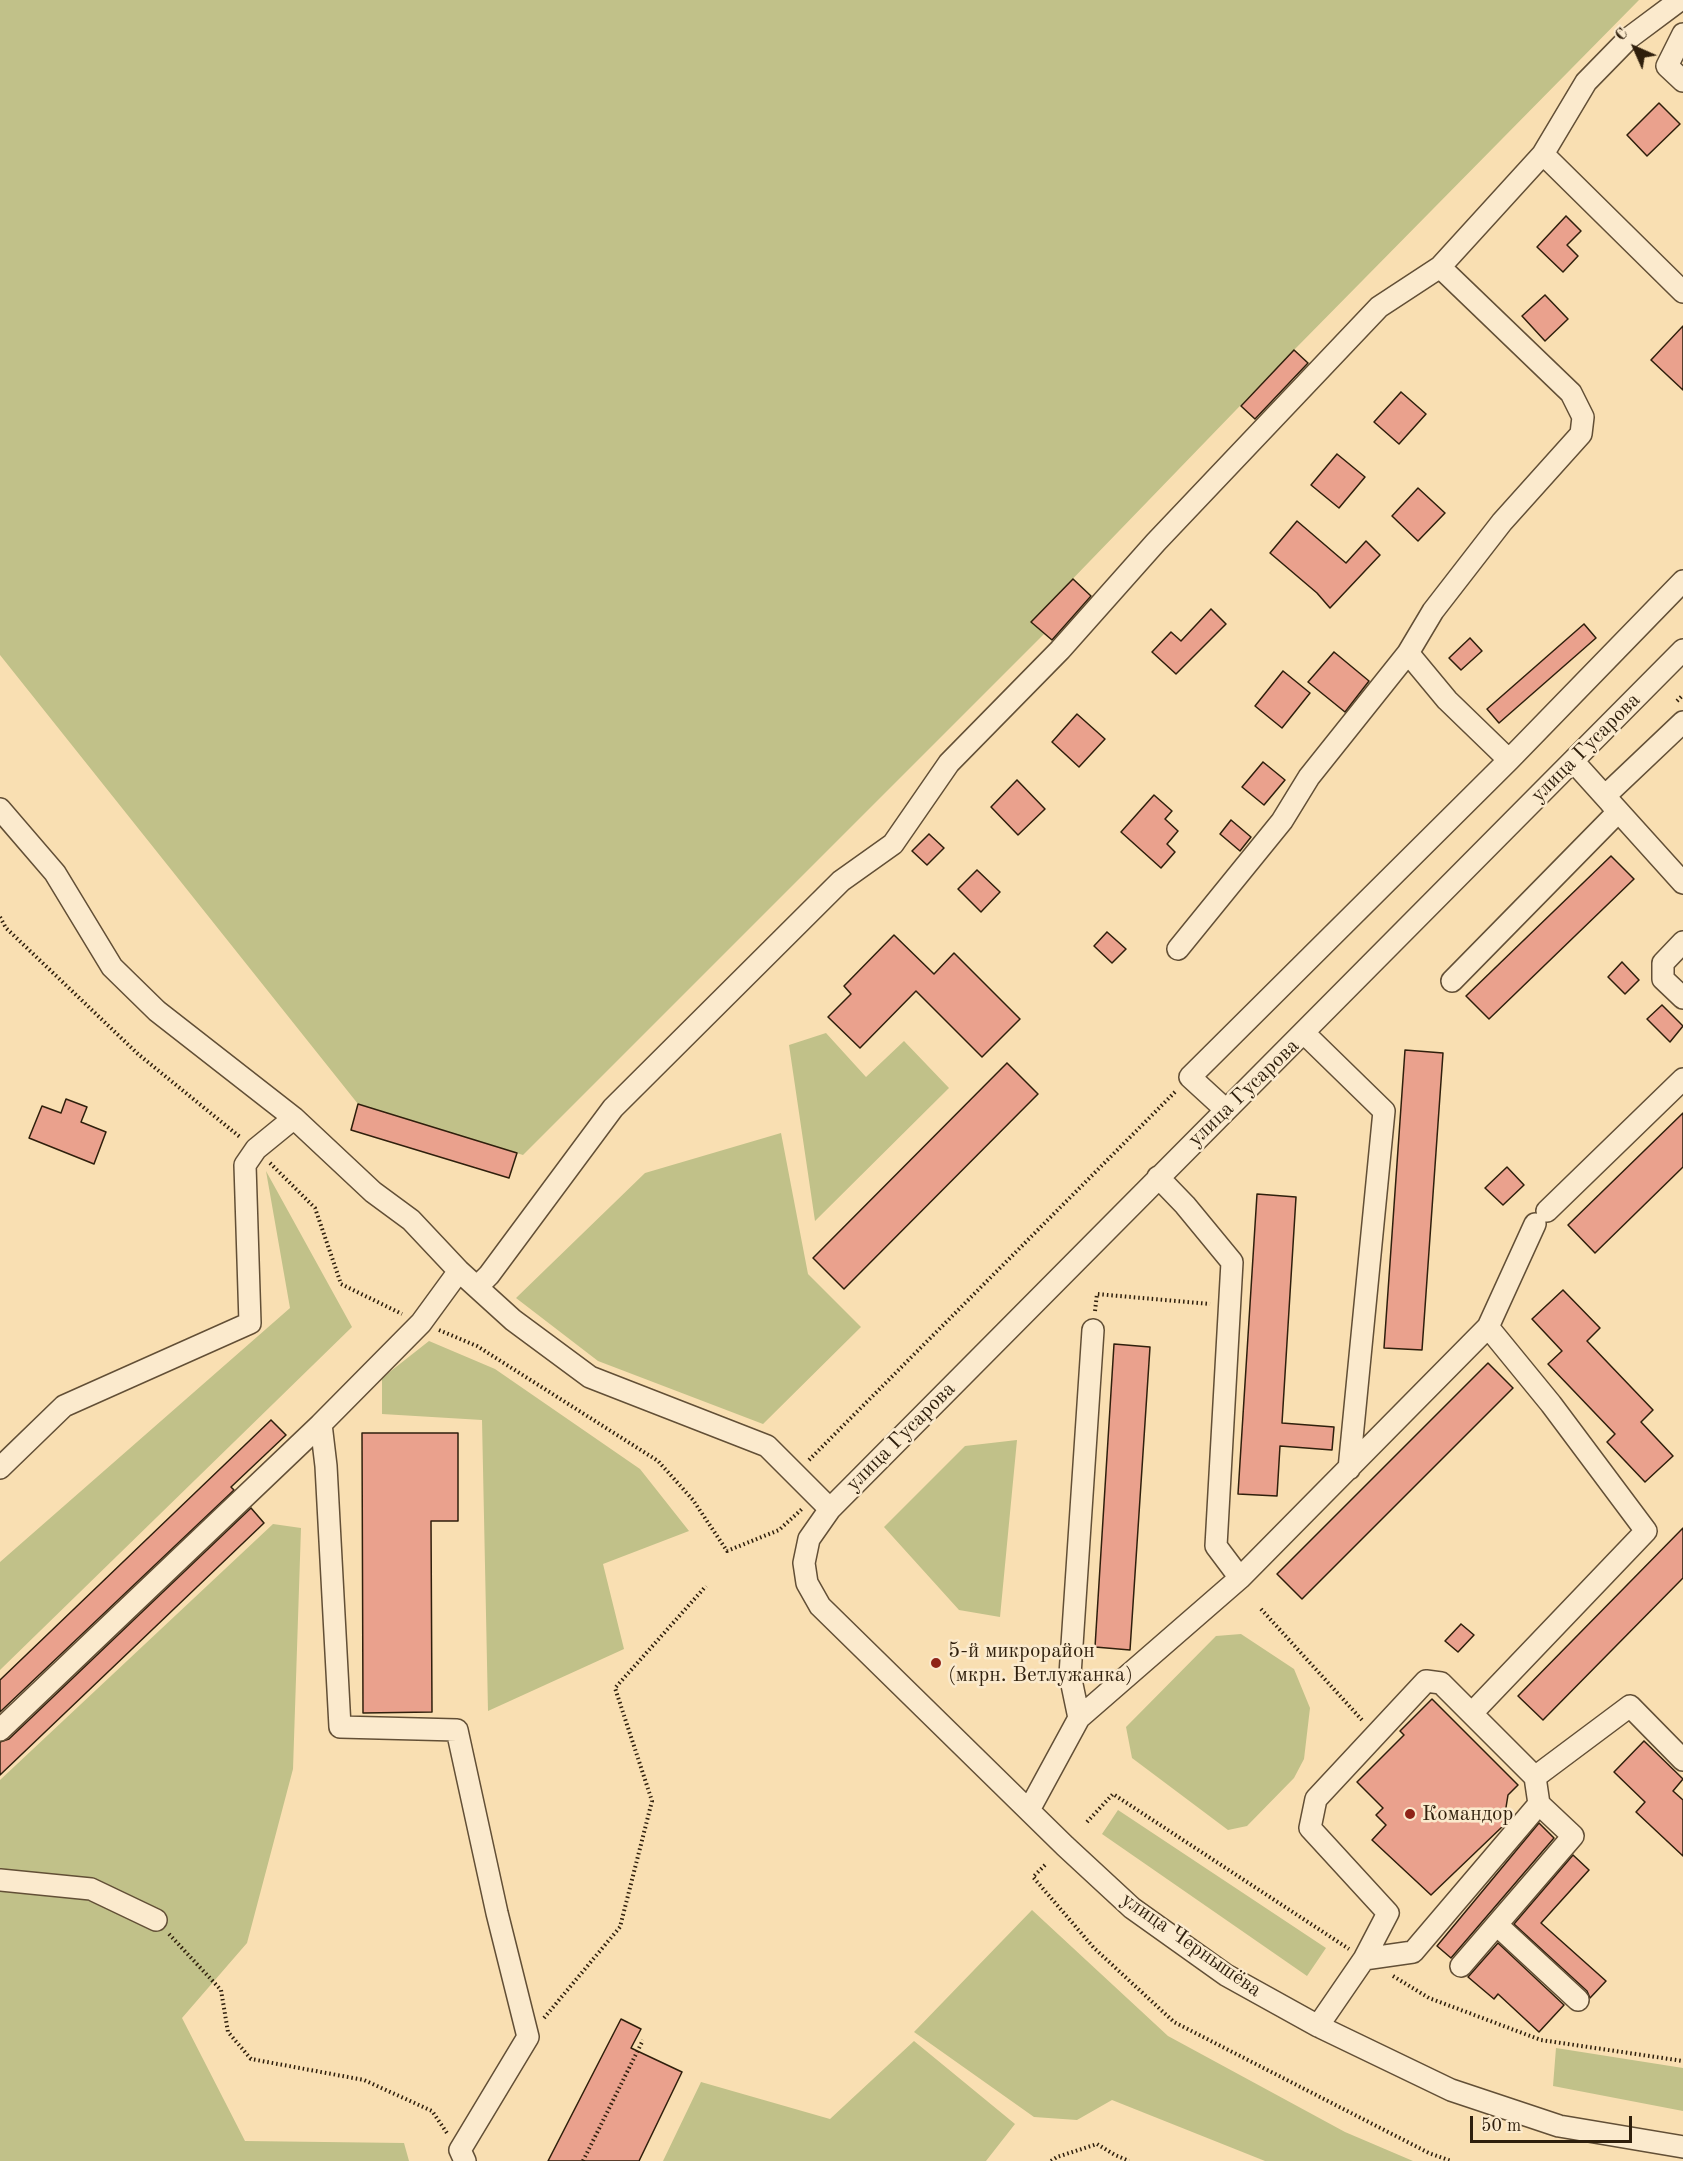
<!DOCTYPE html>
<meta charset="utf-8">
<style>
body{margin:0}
#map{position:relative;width:1683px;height:2161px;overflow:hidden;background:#f9dfb2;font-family:"Old Standard TT",serif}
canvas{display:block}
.north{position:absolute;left:1605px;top:18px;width:60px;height:60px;-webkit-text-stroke:4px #fbeacd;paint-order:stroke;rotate:315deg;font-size:16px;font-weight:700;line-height:24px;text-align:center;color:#2f1f0c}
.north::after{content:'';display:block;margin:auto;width:21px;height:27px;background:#2f1f0c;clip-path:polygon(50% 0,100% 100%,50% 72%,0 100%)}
.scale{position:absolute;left:1470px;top:2116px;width:162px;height:27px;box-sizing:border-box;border:3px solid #2f1f0c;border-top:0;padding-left:8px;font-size:18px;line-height:21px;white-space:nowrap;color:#2f1f0c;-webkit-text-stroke:4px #fbeacd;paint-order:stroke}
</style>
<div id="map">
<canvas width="1683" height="2161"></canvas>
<div class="north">С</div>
<div class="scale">50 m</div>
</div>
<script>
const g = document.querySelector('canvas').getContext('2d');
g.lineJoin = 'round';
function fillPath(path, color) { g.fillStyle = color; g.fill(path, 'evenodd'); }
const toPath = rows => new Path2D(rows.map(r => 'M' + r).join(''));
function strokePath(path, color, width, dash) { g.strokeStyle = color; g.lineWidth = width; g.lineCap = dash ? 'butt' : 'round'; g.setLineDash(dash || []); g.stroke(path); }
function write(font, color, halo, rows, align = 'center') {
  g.font = font + ' "Old Standard TT",serif'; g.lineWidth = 5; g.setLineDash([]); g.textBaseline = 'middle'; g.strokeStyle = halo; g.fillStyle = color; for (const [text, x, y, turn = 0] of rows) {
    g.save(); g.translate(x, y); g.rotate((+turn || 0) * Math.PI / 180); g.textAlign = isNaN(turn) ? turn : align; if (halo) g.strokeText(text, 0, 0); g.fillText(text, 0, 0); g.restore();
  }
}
fillPath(toPath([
 [0,0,1639,0,1294,350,1031,622,1044,634,523,1155,358,1104,0,655],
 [826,1033,866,1077,904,1041,949,1088,815,1221,789,1045],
 [781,1133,808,1274,861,1327,763,1424,598,1361,516,1298,645,1173],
 [266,1171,352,1327,0,1670,0,1562,290,1308],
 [429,1341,495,1369,640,1469,689,1531,603,1564,624,1649,488,1711,482,1420,382,1414,382,1378],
 [1017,1440,1000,1617,959,1610,884,1527,965,1446],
 [273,1524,301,1528,293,1769,247,1943,182,2018,245,2141,404,2143,409,2161,0,2161,0,1780],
 [1241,1634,1294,1669,1310,1708,1304,1759,1294,1778,1247,1826,1228,1830,1132,1758,1126,1727,1216,1636],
 [1118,1810,1326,1948,1307,1976,1102,1834],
 [1032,1910,1168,2036,1345,2132,1413,2161,1265,2161,1112,2100,1077,2120,1034,2117,914,2032],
 [914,2041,1015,2124,986,2161,663,2161,701,2082,830,2119],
 [1556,2048,1683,2068,1683,2111,1553,2086]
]), '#c1c189');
const building = toPath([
 [1659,103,1680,124,1647,156,1627,135,1659,103],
 [1566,216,1581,231,1567,245,1578,256,1563,272,1537,247,1566,216],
 [1545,295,1568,319,1545,341,1522,316,1545,295],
 [1683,326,1683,390,1651,360,1683,326],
 [1294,350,1308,363,1255,419,1241,406,1294,350],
 [1401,392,1426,414,1399,444,1374,422,1401,392],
 [1337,454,1365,477,1339,508,1311,485,1337,454],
 [1418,488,1445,513,1418,541,1392,516,1418,488],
 [1297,521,1346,563,1366,541,1380,555,1330,608,1317,593,1270,553,1297,521],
 [1073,579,1091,596,1052,640,1031,622,1073,579],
 [1211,609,1226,624,1176,674,1152,652,1171,632,1181,641,1211,609],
 [1584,624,1596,638,1499,723,1487,709,1584,624],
 [1470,638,1482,651,1461,670,1449,658,1470,638],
 [1334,652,1369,681,1345,712,1308,682,1334,652],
 [1283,671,1310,693,1282,728,1255,706,1283,671],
 [1077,714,1105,739,1079,767,1052,742,1077,714],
 [1263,762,1285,780,1264,805,1242,787,1263,762],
 [1017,780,1045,809,1018,835,991,807,1017,780],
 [1154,795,1172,811,1165,819,1178,831,1167,844,1175,852,1161,868,1121,832,1154,795],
 [1231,820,1251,837,1240,851,1220,834,1231,820],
 [929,834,944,848,927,865,912,851,929,834],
 [1611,856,1634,879,1489,1019,1466,996,1611,856],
 [977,870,1000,892,981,912,958,889,977,870],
 [1107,932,1126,949,1112,963,1094,946,1107,932],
 [894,935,934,974,954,953,1020,1019,982,1057,916,991,860,1048,828,1017,851,994,844,986,894,935],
 [1622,962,1639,980,1625,994,1608,977,1622,962],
 [1662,1005,1683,1026,1670,1042,1647,1019,1662,1005],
 [1405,1050,1443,1053,1422,1350,1384,1348,1405,1050],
 [1007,1063,1038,1094,844,1289,813,1258,1007,1063],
 [66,1099,87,1107,81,1122,106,1132,94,1164,29,1138,42,1106,61,1113,66,1099],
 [358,1104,517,1153,509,1178,351,1130,358,1104],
 [1683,1113,1683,1167,1595,1253,1568,1225,1683,1113],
 [1507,1167,1524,1185,1503,1205,1485,1188,1507,1167],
 [1257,1194,1296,1197,1282,1423,1334,1427,1332,1450,1280,1446,1277,1496,1238,1494,1257,1194],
 [1563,1290,1600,1328,1587,1341,1653,1410,1641,1422,1673,1456,1645,1482,1607,1442,1615,1434,1548,1364,1562,1351,1532,1319,1563,1290],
 [1114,1344,1150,1347,1130,1650,1095,1647,1114,1344],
 [1488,1363,1513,1388,1302,1599,1277,1574,1488,1363],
 [271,1420,286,1435,231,1487,234,1490,0,1712,0,1680,271,1420],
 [362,1433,458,1433,458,1521,431,1521,432,1712,363,1713,362,1433],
 [251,1508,264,1523,0,1775,0,1742,9,1739,251,1508],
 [1683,1528,1683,1578,1543,1720,1518,1696,1683,1528],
 [1461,1624,1474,1635,1458,1652,1445,1641,1461,1624],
 [1432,1699,1518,1785,1508,1795,1503,1826,1431,1895,1372,1840,1386,1825,1376,1815,1383,1808,1357,1782,1404,1735,1400,1731,1432,1699],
 [1644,1741,1683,1779,1673,1791,1683,1800,1683,1856,1636,1812,1645,1802,1614,1772,1644,1741],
 [1539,1823,1554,1838,1451,1958,1437,1946,1539,1823],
 [1573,1855,1589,1870,1541,1923,1606,1981,1590,1998,1587,1991,1514,1924,1573,1855],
 [1498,1943,1564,2005,1539,2032,1498,1994,1494,1999,1468,1977,1498,1943],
 [621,2019,641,2029,631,2048,682,2072,639,2161,548,2161,621,2019]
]);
fillPath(building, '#eaa18d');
strokePath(building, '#2f1f0c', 1.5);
const minor = toPath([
 [1683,34,1667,66,1683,81],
 [1543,154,1683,292],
 [1683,650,830,1509,809,1539,804,1563,807,1583,820,1606,1065,1846,1132,1908,1226,1975,1318,2026,1451,2090,1559,2126,1683,2147],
 [1408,653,1447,700,1509,760],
 [1573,761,1683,883],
 [0,809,55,873,112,967,157,1011,294,1118,373,1192,411,1220,459,1271,513,1320,590,1377,767,1446,830,1509],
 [1683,942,1663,963,1663,979,1683,998],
 [1178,949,1282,821,1309,777,1408,653,1433,611,1502,522,1581,434,1583,417,1571,393,1440,267],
 [1452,981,1618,812,1605,796,1683,722],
 [1304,1033,1384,1111,1349,1469],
 [1226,1110,1190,1077,1509,760,1683,581],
 [1158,1177,1185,1205,1232,1262,1216,1546,1240,1578],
 [1547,1211,1683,1079],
 [477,1287,489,1275,613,1108,841,881,893,844,949,763,1060,650,1156,542,1379,307,1440,267,1543,154,1586,82,1629,38,1680,0],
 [1488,1327,1535,1224],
 [321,1424,421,1323,459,1271],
 [0,1468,64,1406,250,1323,245,1165,256,1149,294,1118],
 [1079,1718,1240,1578,1488,1327,1551,1404,1646,1531,1472,1713],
 [0,1730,321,1424,326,1466,340,1727,457,1730,497,1913,528,2037,460,2150,465,2161],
 [1535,1777,1630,1706,1683,1760],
 [1029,1810,1079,1718,1070,1675,1093,1330],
 [0,1880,91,1889,156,1920],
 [1497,1925,1578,2000],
 [1461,1966,1573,1836,1539,1804],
 [1318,2026,1364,1959,1413,1952,1539,1804,1535,1777,1441,1683,1426,1681,1316,1799,1310,1828,1388,1913,1364,1959]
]);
strokePath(minor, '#624f36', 24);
strokePath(toPath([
 [1677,701,1683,695],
 [0,917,6,928,138,1054,240,1137],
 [270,1163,315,1208,341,1284,402,1314],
 [1095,1311,1097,1294,1210,1304],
 [439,1330,477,1346,658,1461,693,1500,727,1551,779,1530,803,1508],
 [809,1460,1176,1091],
 [1261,1609,1362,1720],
 [1087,1822,1113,1794,1349,1949],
 [1045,1865,1033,1877,1094,1948,1174,2022,1429,2153,1451,2161],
 [169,1934,221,1990,228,2032,251,2059,364,2080,432,2111,447,2133],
 [1393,1976,1429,1998,1541,2040,1683,2061],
 [544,2018,620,1927,652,1801,615,1688,706,1586],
 [583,2161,643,2040],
 [1051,2161,1057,2157,1097,2144,1115,2155,1129,2161]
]), '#2f1f0c', 4, [1.5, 3]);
strokePath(minor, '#fbeacd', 21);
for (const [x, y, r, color] of [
 [936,1663,6,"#8f2418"],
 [1410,1814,6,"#8f2418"]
]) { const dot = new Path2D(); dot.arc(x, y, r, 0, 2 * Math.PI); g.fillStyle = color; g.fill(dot); strokePath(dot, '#fbeacd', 2); }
write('21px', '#2f1f0c', '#fbeacd', [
 ["улица Гусарова",1586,748,-45],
 ["улица Гусарова",1244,1093,-44],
 ["улица Гусарова",901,1437,-45],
 ["улица Чернышёва",1191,1945,35]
]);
write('21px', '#2f1f0c', '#fbeacd', [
 ["5-й микрорайон",948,1651],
 ["(мкрн. Ветлужанка)",948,1675],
 ["Командор",1422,1814]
], 'left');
</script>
